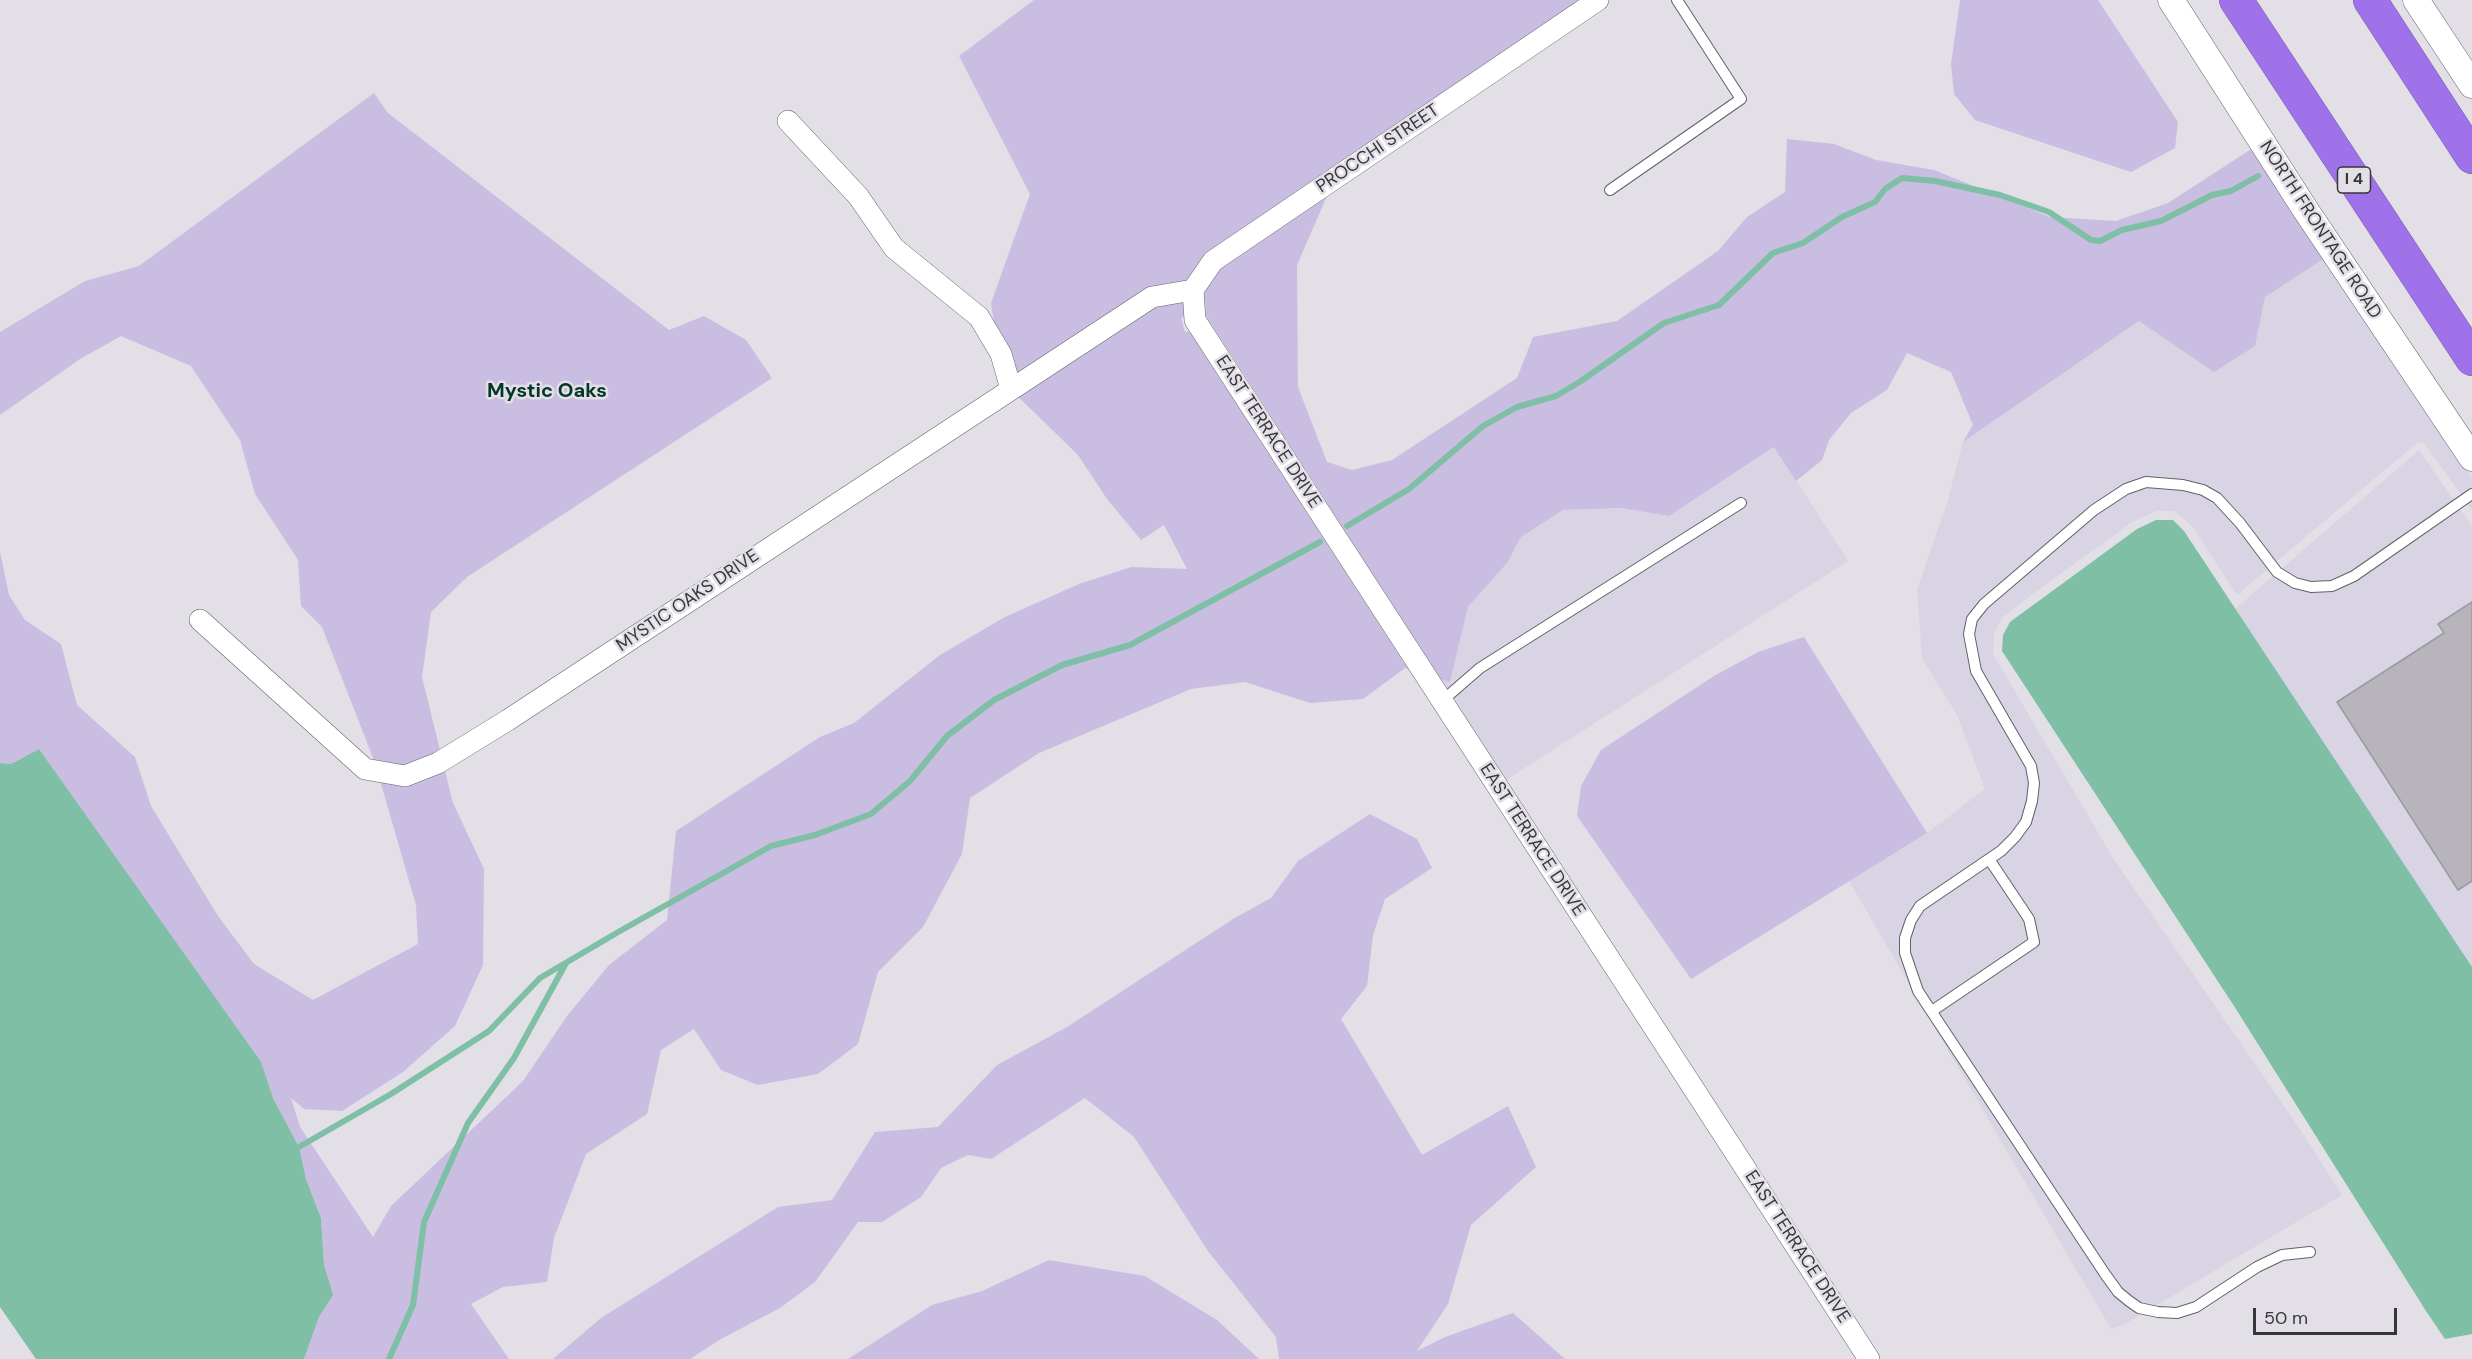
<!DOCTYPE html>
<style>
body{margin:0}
#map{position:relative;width:2472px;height:1359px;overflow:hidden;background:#e2dfe7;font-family:"DM Sans",sans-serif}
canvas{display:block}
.scale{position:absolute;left:2253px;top:1308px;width:144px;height:27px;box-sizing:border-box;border:3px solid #373639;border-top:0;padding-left:8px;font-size:18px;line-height:21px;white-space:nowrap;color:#373639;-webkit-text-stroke:4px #e2dfe7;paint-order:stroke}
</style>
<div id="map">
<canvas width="2472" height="1359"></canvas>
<div class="scale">50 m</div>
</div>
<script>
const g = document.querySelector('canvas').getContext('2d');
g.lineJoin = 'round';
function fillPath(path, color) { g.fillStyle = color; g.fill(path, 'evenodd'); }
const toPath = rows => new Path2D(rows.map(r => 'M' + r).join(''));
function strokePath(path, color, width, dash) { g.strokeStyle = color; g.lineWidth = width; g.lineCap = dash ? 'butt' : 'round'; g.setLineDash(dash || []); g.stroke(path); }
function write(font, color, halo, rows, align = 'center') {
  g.font = font + ' "DM Sans",sans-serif'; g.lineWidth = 5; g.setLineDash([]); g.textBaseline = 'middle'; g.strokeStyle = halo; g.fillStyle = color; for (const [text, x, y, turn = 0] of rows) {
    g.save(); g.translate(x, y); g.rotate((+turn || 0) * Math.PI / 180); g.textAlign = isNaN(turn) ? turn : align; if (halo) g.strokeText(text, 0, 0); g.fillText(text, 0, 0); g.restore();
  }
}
fillPath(toPath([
 [2325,258,2472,478,2472,510,2424,443,2418,442,2237,595,2192,526,2174,511,2157,511,2132,522,2030,596,2002,618,1994,633,1993,654,2113,858,2297,1125,2342,1195,2125,1324,2111,1329,1849,881,1927,833,1985,789,1957,715,1922,658,1917,590,1948,500,1963,442,2139,321,2255,346,2265,297],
 [1775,447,1848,561,1506,780,1441,679,1450,682,1468,607,1507,563,1521,537,1563,510,1621,508,1669,516],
 [2419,450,2472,526,2472,967,2235,609]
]), '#d8d4e3');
fillPath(toPath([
 [1034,0,1579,0,1208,253,1182,291,1184,316,1181,318,1185,332,1189,331,1408,669,1405,668,1363,699,1310,703,1245,682,1191,689,1039,753,970,798,962,854,923,927,878,972,858,1044,818,1074,758,1085,721,1070,694,1029,661,1050,647,1114,586,1154,554,1238,547,1282,503,1287,471,1304,509,1359,304,1359,319,1317,332,1295,324,1265,321,1218,306,1179,299,1147,273,1098,260,1065,39,749,11,764,0,763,0,552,9,595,25,620,61,644,77,705,135,757,151,806,218,916,254,964,313,1000,418,944,416,905,375,763,322,627,301,606,298,560,255,494,240,440,191,366,121,336,80,359,0,415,0,332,85,281,139,266,374,93,388,113,669,330,704,316,746,340,772,378,467,577,431,612,422,677,453,803,484,869,483,965,455,1026,403,1072,342,1111,304,1109,291,1098,300,1127,373,1237,391,1206,523,1081,567,1016,609,965,667,920,676,831,820,737,854,723,940,655,1005,617,1079,584,1131,567,1187,569,1164,525,1141,540,1107,499,1078,455,1003,382,991,303,1030,194,959,56],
 [1960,0,2098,0,2178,122,2175,148,2131,172,1975,120,1954,94,1951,64],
 [1787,139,1834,144,1876,160,1934,170,2050,217,2116,221,2168,203,2253,148,2325,258,2265,297,2255,346,2214,372,2139,321,1963,442,1973,425,1951,372,1907,353,1887,390,1851,413,1829,440,1822,460,1796,481,1774,447,1669,516,1621,508,1563,510,1521,537,1507,563,1468,607,1450,682,1441,679,1206,316,1204,292,1221,268,1327,196,1297,265,1298,387,1327,462,1352,470,1392,460,1517,378,1533,337,1617,321,1718,251,1747,217,1785,192],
 [1804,637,1927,833,1691,979,1577,816,1581,786,1601,750,1714,676,1758,652],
 [1370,814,1417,839,1432,868,1385,899,1373,935,1367,986,1341,1019,1422,1155,1508,1106,1536,1167,1471,1225,1448,1304,1417,1351,1445,1337,1513,1313,1565,1359,1279,1359,1276,1337,1208,1251,1134,1137,1085,1098,991,1159,968,1155,941,1168,921,1197,882,1222,858,1222,815,1282,780,1308,721,1339,690,1359,553,1359,601,1318,778,1207,832,1200,875,1132,938,1127,997,1065,1067,1027,1233,919,1271,898,1298,861],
 [1049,1260,1145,1276,1217,1320,1259,1359,848,1359,932,1305,982,1291]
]), '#c9bee1');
fillPath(toPath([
 [2156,520,2173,520,2184,531,2472,967,2472,1334,2445,1339,2426,1311,2234,1006,2002,651,2003,635,2010,622,2137,529],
 [39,749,261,1062,273,1098,299,1147,306,1179,321,1218,324,1265,333,1295,319,1317,304,1359,36,1359,0,1307,0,763,11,764]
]), '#7ebfa5');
strokePath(toPath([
 [1347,526,1409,489,1483,426,1517,407,1556,396,1581,381,1664,323,1719,305,1773,253,1803,243,1842,217,1875,202,1885,189,1902,178,1935,181,2000,195,2049,212,2091,240,2100,241,2122,230,2161,221,2212,195,2231,191,2258,176],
 [299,1147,391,1094,489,1031,540,978,620,931,771,846,815,835,871,814,910,781,947,736,994,700,1062,665,1130,645,1320,542],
 [389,1359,413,1305,424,1222,468,1123,514,1058,566,963]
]), '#7ebfa5', 6);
const building = toPath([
 [2472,602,2472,881,2458,890,2337,702,2444,633,2438,624,2472,602]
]);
fillPath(building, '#b7b4bc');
strokePath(building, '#9c9aa1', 1.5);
const service = toPath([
 [1610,190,1741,99,1677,0],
 [1442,701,1480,668,1741,503],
 [1932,1011,2034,942,2029,919,1989,859],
 [2310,1252,2282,1255,2257,1267,2196,1307,2177,1313,2158,1312,2139,1308,2129,1301,2118,1292,2105,1274,1918,991,1905,953,1905,938,1911,920,1920,906,2001,851,2015,837,2026,822,2032,801,2034,783,2031,766,1976,671,1969,634,1972,619,1984,604,2094,510,2126,489,2146,482,2183,485,2203,490,2217,498,2240,523,2277,572,2295,583,2311,587,2332,586,2354,576,2472,494]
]);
const minor = toPath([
 [1598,0,1213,261,1193,290,1195,320,1869,1359],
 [788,121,858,196,894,248,979,317,1001,354,1011,389],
 [200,620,365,769,405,776,438,763,508,720,1152,297,1193,290]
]);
const tertiary = toPath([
 [2171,0,2305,209,2472,458],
 [2416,0,2472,85]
]);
const motorway = toPath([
 [2236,0,2472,359],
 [2370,0,2472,157]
]);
strokePath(service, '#636168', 12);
strokePath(minor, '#636168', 22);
strokePath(tertiary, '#636168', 27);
strokePath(motorway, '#7b5dac', 34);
strokePath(service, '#fff', 10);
strokePath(minor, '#fff', 21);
strokePath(tertiary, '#fff', 26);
strokePath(motorway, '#a072ea', 33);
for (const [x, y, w] of [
 [2354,180,33]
]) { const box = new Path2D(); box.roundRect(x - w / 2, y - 13, w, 26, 4.5); g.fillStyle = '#e2dfe7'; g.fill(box); strokePath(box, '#373639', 1.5); }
write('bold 16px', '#373639', null, [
 ["I 4",2354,180]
]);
write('18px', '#373639', '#e2dfe7', [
 ["PROCCHI STREET",1378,149,-34],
 ["NORTH FRONTAGE ROAD",2320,230,57],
 ["EAST TERRACE DRIVE",1268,432,57],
 ["MYSTIC OAKS DRIVE",688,601,-34],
 ["EAST TERRACE DRIVE",1532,840,57],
 ["EAST TERRACE DRIVE",1797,1247,57]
]);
write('bold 20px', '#023828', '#e2dfe7', [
 ["Mystic Oaks",547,392]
]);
</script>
